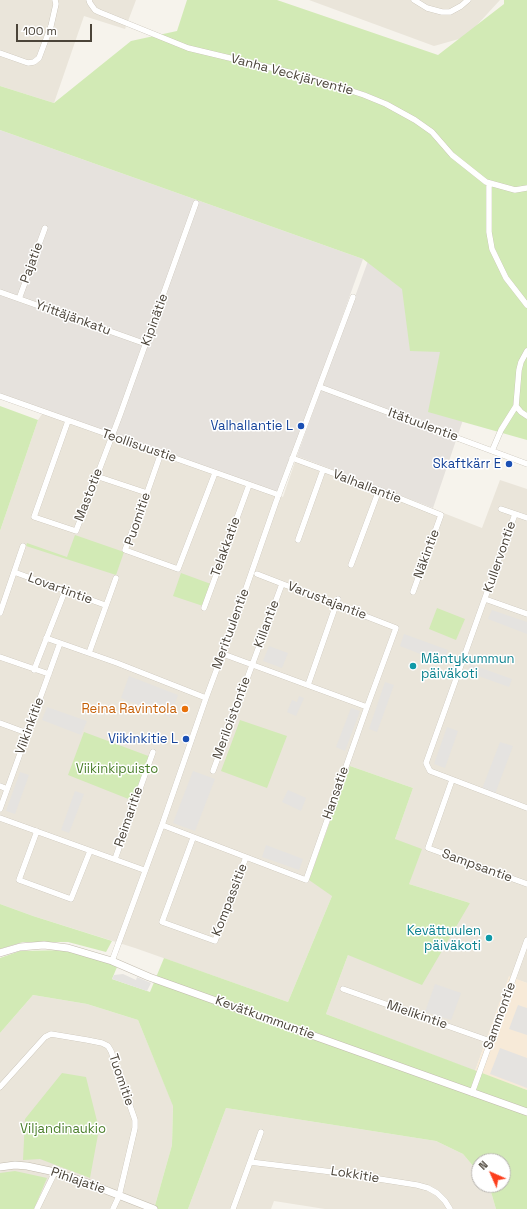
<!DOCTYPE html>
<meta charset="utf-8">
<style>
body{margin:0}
#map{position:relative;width:527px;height:1209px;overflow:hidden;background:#f6f3ec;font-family:"Space Grotesk",sans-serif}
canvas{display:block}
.north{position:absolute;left:471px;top:1153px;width:40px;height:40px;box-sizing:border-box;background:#fff;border:1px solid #b7b4b0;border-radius:50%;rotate:315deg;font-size:11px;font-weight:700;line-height:16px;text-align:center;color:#4b4439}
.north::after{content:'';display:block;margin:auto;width:14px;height:18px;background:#fc3f1d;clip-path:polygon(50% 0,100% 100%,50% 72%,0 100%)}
.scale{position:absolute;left:16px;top:24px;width:76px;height:18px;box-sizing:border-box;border:2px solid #4b4439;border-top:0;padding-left:5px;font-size:12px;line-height:14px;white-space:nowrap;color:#4b4439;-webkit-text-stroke:3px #fff;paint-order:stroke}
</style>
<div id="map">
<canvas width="527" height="1209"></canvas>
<div class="north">N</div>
<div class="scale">100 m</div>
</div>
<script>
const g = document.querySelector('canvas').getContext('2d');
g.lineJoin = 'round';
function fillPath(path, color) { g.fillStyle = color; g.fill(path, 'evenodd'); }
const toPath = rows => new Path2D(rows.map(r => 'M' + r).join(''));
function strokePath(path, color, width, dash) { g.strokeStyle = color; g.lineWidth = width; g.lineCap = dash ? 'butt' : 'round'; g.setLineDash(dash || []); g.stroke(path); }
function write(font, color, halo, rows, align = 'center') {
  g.font = font + ' "Space Grotesk",sans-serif'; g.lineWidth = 3; g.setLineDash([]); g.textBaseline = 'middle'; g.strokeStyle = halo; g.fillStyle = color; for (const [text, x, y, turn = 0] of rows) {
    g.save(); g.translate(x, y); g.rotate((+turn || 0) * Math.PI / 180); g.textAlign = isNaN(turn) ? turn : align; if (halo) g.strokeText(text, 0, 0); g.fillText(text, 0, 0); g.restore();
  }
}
fillPath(toPath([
 [0,0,136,0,125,29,84,16,54,103,0,86],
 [309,0,500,0,466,37,434,46],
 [44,411,283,497,297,456,482,528,500,480,527,489,527,983,509,977,475,1071,326,1014,348,955,470,903,409,884,395,839,413,788,350,766,332,896,288,1002,135,948,33,916,0,904,0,531,38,420],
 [33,995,87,1004,138,1020,173,1105,172,1145,154,1209,0,1209,0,1033],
 [226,1108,436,1141,463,1154,479,1173,479,1185,489,1185,496,1209,325,1209,274,1201,271,1209,188,1209]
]), '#eae5da');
fillPath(toPath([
 [509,976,527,983,527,1090,475,1071]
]), '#f7ead8');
fillPath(toPath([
 [0,130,363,259,278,495,0,395],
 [368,261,500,311,433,508,297,456]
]), '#e6e2dd');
fillPath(toPath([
 [187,0,277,0,438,55,504,4,504,0,527,0,527,440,428,412,440,352,410,351,402,289,363,259,0,130,0,86,54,103,131,41,177,31],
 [0,406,38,420,0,531],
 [75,535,124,552,116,575,26,546,27,543,67,557],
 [181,573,211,584,203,606,173,596],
 [437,608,465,619,456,640,429,629],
 [240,720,287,736,267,788,221,771],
 [84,732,151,757,136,802,68,775],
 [350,766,413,788,395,839,422,849,409,884,470,903,422,985,348,955,326,1014,527,1090,527,1209,496,1209,489,1185,503,1185,503,1161,479,1161,479,1173,463,1154,436,1141,226,1108,188,1209,154,1209,172,1145,173,1106,138,1020,87,1004,33,995,0,1033,0,958,20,951,69,950,108,961,117,967,112,979,150,992,164,958,288,1002,332,896,309,880],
 [0,904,33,916,112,941,106,952,68,942,23,942,0,949],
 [62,1073,86,1077,99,1129,90,1178,40,1159,23,1160,25,1119],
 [15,1171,47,1178,34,1209,0,1209,0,1173]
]), '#d2eab5');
fillPath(toPath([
 [492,610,527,622,527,634,488,619],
 [404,634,448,650,443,663,400,646],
 [269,646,288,653,282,668,263,661],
 [470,664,512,679,509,687,467,672],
 [129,676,178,695,170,717,121,698],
 [385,682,394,685,377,732,369,729],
 [299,696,304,698,296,716,287,712,292,700,297,702],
 [47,707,87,721,81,735,42,720],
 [351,708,360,711,345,751,336,747],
 [447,727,458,731,445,768,434,764],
 [500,742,513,746,495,794,482,789],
 [193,771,215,779,195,831,173,823],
 [20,772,29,775,15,814,6,811],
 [288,790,306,798,301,811,282,802],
 [75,791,84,794,69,833,61,830],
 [266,845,303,859,299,870,262,857],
 [123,974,136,980,137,977,151,983,147,991,112,979,114,975],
 [435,984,461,993,451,1020,425,1012],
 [518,1005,527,1008,527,1035,509,1029],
 [500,1048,527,1058,527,1088,490,1074]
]), '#e5e3e0');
const minor = toPath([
 [89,0,90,3,95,10,99,12,188,48,309,77,364,95,386,104,415,120,432,132,452,155,486,182,515,190,527,188],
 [414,0,427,8,442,12,450,12,461,6,468,0],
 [0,53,28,63,34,62,39,58,51,26,56,4,55,0],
 [489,183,489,232,492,249,506,278,527,305],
 [0,292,146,344],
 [19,299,45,228],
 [320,387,527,464],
 [0,396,279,495],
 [516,406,521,412,527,416],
 [68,421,34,517,76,531,120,415,196,203],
 [492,451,501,430,516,406,519,370,521,362,527,351],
 [161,453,147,493,125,550,178,569,215,473],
 [292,458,379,490,441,515,413,592],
 [96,476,147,493],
 [501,509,527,518],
 [515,514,426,763,430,771,527,808],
 [298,540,323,470],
 [351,565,379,490],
 [14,572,105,605],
 [257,574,396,628,367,707],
 [485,599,527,614],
 [204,608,249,485],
 [0,613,23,546],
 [46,638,117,663,206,698],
 [89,653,116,578],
 [0,657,49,674],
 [34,670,65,591],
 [308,685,338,599],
 [0,723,27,733],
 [213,771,282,584],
 [452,780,428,848,527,884],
 [0,786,7,789],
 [0,809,60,643],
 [0,818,144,870],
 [162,825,306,880,367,707,223,654],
 [37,831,19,880,71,899,90,851],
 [193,838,162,922,215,941,246,857],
 [115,859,153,752],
 [112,961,162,825,206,698,235,620,276,502,353,297],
 [343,989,490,1041],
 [0,1087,45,1037,51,1034,87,1040,102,1043,108,1046,111,1051,135,1120,135,1128,119,1196,113,1209],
 [472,1093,527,940],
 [250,1162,341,1173,417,1185,428,1188,437,1193,445,1201,450,1209],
 [37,1209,55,1172],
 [233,1209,261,1132]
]);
const tertiary = toPath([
 [0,953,20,947,44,945,68,948,112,961,149,977,527,1112],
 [0,1167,15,1165,27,1166,55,1172,85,1182,154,1209]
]);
strokePath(minor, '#c2bbae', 6);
strokePath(tertiary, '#c2bbae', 8);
strokePath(minor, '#fff', 5.5);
strokePath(tertiary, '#fff', 7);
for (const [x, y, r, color] of [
 [301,426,4,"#1a4fb4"],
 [509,464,4,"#1a4fb4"],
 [413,666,4,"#0f9aa8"],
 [185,709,4,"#e8710a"],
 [186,739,4,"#1a4fb4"],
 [489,938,4,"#0f9aa8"]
]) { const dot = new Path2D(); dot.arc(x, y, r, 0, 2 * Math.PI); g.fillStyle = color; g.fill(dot); strokePath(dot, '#fff', 1.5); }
write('13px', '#4b4439', '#fff', [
 ["Vanha Veckjärventie",292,75,15],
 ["Pajatie",32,263,-70],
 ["Yrittäjänkatu",73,318,20],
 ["Kipinätie",155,320,-70],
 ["Itätuulentie",423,425,20],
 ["Teollisuustie",139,446,19],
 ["Valhallantie",367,487,21],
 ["Mastotie",89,495,-69],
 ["Puomitie",138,519,-71],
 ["Telakkatie",226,547,-70],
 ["Näkintie",427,554,-70],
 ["Kullervontie",500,557,-71],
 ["Lovartintie",60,589,20],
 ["Varustajantie",327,601,21],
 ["Killantie",267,624,-70],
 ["Merituulentie",231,629,-70],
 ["Meriloistontie",232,718,-70],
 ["Viikinkitie",30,726,-70],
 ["Hansatie",336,793,-71],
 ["Reimaritie",129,817,-71],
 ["Sampsantie",477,866,20],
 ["Kompassitie",230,900,-69],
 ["Mielikintie",417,1015,19],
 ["Sammontie",500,1016,-70],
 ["Kevätkummuntie",265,1018,20],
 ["Tuomitie",121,1080,71],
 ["Lokkitie",355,1175,9],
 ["Pihlajatie",78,1181,19]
]);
write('13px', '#164399', '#fff', [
 ["Valhallantie L",293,426],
 ["Skaftkärr E",501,464],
 ["Viikinkitie L",178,739]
], 'right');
write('13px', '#0d838f', '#fff', [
 ["Mäntykummun",421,659],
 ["päiväkoti",421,674],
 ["Kevättuulen",481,931,"right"],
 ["päiväkoti",481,946,"right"]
], 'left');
write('13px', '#c56008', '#fff', [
 ["Reina Ravintola",177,709]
], 'right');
write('13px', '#4a7f2a', '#fff', [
 ["Viikinkipuisto",117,769],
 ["Viljandinaukio",63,1129]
]);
</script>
